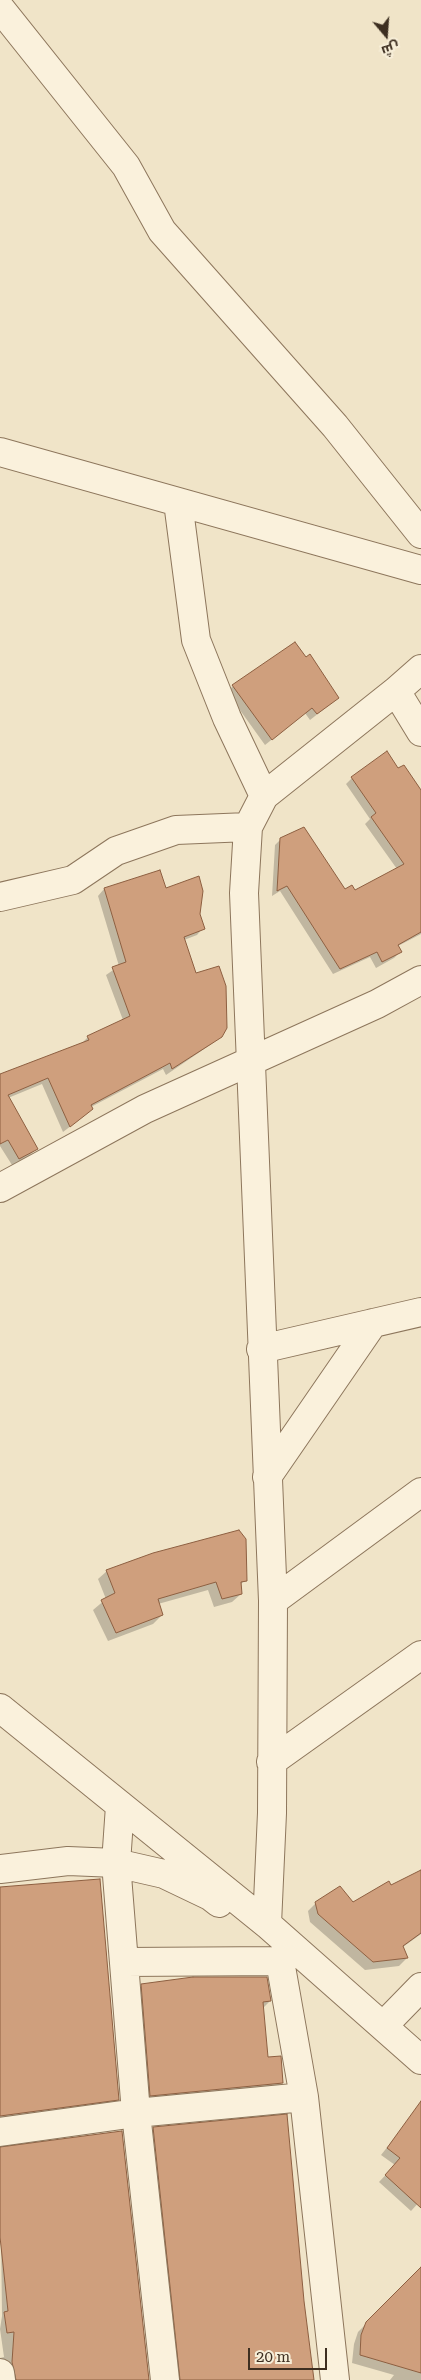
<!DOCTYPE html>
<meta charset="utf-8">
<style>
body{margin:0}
#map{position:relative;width:421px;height:2380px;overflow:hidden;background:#f0e4c8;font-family:"Roboto Serif",Cairo,serif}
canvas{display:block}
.north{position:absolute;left:361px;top:10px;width:50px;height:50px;-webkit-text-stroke:4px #f7eed8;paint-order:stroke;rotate:162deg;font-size:14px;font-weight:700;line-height:20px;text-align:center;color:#3d2e20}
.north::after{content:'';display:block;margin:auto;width:18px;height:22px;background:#3d2e20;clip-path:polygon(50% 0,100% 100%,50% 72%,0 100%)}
.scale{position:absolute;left:248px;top:2348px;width:79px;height:22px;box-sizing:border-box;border:2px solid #3d2e20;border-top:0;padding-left:6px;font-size:15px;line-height:18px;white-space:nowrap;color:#3d2e20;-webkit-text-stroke:4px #f7eed8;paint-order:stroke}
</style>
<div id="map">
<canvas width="421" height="2380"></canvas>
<div class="north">ش</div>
<div class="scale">20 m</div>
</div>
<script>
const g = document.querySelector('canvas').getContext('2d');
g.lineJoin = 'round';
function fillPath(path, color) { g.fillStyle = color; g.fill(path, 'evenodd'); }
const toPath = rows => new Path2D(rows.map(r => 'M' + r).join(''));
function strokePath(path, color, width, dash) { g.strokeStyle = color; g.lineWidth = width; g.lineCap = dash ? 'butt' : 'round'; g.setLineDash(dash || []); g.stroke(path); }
fillPath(toPath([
 [233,686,338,698,310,720,305,713,265,745,227,692],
 [397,770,421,798,421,934,398,946,401,951,394,958,376,968,370,957,333,974,280,891,272,896,275,845,281,839,345,890,355,892,397,869,365,824,370,819,346,784,352,778],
 [104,889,165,890,199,914,203,928,197,935,184,940,195,975,221,1036,213,1043,166,1075,163,1069,91,1107,84,1116,63,1132,42,1084,8,1098,36,1149,29,1156,12,1165,0,1146,0,1076,81,1044,88,1037,123,1020,106,975,119,966,98,896],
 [107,1571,245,1580,240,1585,241,1594,232,1602,214,1607,208,1590,158,1604,162,1615,153,1624,108,1641,93,1610,106,1599,98,1579],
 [421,1871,421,1934,403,1947,407,1958,399,1966,365,1970,310,1922,308,1911,316,1903,353,1904],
 [0,1889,118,2099,112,2106,0,2121],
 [142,1986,270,2001,263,2008,267,2058,281,2083,274,2090,144,2102,135,1993],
 [408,2121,421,2133,421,2200,411,2211,379,2182,395,2165,381,2155],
 [154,2128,303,2301,312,2380,174,2380,147,2135],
 [0,2148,148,2380,10,2380,0,2365,0,2358,4,2357,0,2329,2,2316],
 [408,2282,421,2294,421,2380,390,2380,394,2375,352,2363,354,2344,358,2332]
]), '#0003');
const building = toPath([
 [295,642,306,657,310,654,339,698,317,714,312,708,272,740,232,685,295,642],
 [387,751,398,768,404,765,421,790,421,932,398,945,402,952,382,962,377,952,340,969,287,886,277,891,280,838,304,827,345,889,352,885,355,890,404,864,371,817,376,813,351,777,387,751],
 [160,870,166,888,199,876,203,891,200,914,205,929,184,937,196,973,219,966,226,986,227,1028,222,1037,172,1069,170,1063,91,1105,93,1109,70,1127,48,1078,8,1095,38,1149,19,1159,8,1140,0,1144,0,1074,89,1040,87,1036,130,1016,112,967,126,962,104,888,160,870],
 [239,1530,246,1539,247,1581,241,1582,242,1594,222,1599,216,1582,158,1599,163,1615,116,1633,101,1600,115,1593,106,1570,153,1553,239,1530],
 [421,1870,421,1933,403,1946,408,1958,373,1962,318,1914,315,1902,340,1886,353,1902,389,1881,391,1885,421,1870],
 [100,1879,119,2100,0,2116,0,1887,100,1879],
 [193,1977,267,1977,271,2001,263,2002,268,2057,281,2056,283,2083,150,2096,141,1984,193,1977],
 [421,2101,421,2208,385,2175,400,2158,387,2148,421,2101],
 [287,2114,304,2301,314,2380,180,2380,153,2127,287,2114],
 [122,2131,149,2380,16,2380,12,2362,14,2332,7,2333,4,2312,8,2311,0,2237,0,2147,122,2131],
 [421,2267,421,2373,360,2355,361,2335,366,2322,421,2267]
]);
fillPath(building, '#cf9f7d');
strokePath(building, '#8d5f41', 1);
const minor = toPath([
 [0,8,126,166,162,231,335,426,421,534],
 [0,452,421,570],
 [178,502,196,640,227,718,264,796],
 [396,691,421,732],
 [0,897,73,880,116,851,176,830,248,827],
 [0,1188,145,1109,377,1004,421,980],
 [261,1349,421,1312],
 [267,1477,373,1323],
 [273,1601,421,1492],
 [0,1708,267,1924,421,2060],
 [271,1762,421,1655],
 [120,1806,116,1863,136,2113,165,2380],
 [0,1869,68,1861,116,1863,164,1874,210,1896,219,1903],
 [267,1924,272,1813,273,1601,244,893,248,827,264,796,396,691,421,669],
 [297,1951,280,1961,304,2097,335,2380],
 [125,1962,280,1961],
 [383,2026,421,1987],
 [0,2132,136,2113,304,2097],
 [0,2373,1,2380]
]);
strokePath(minor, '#8d765c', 30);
strokePath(minor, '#faf1dc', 28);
</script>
